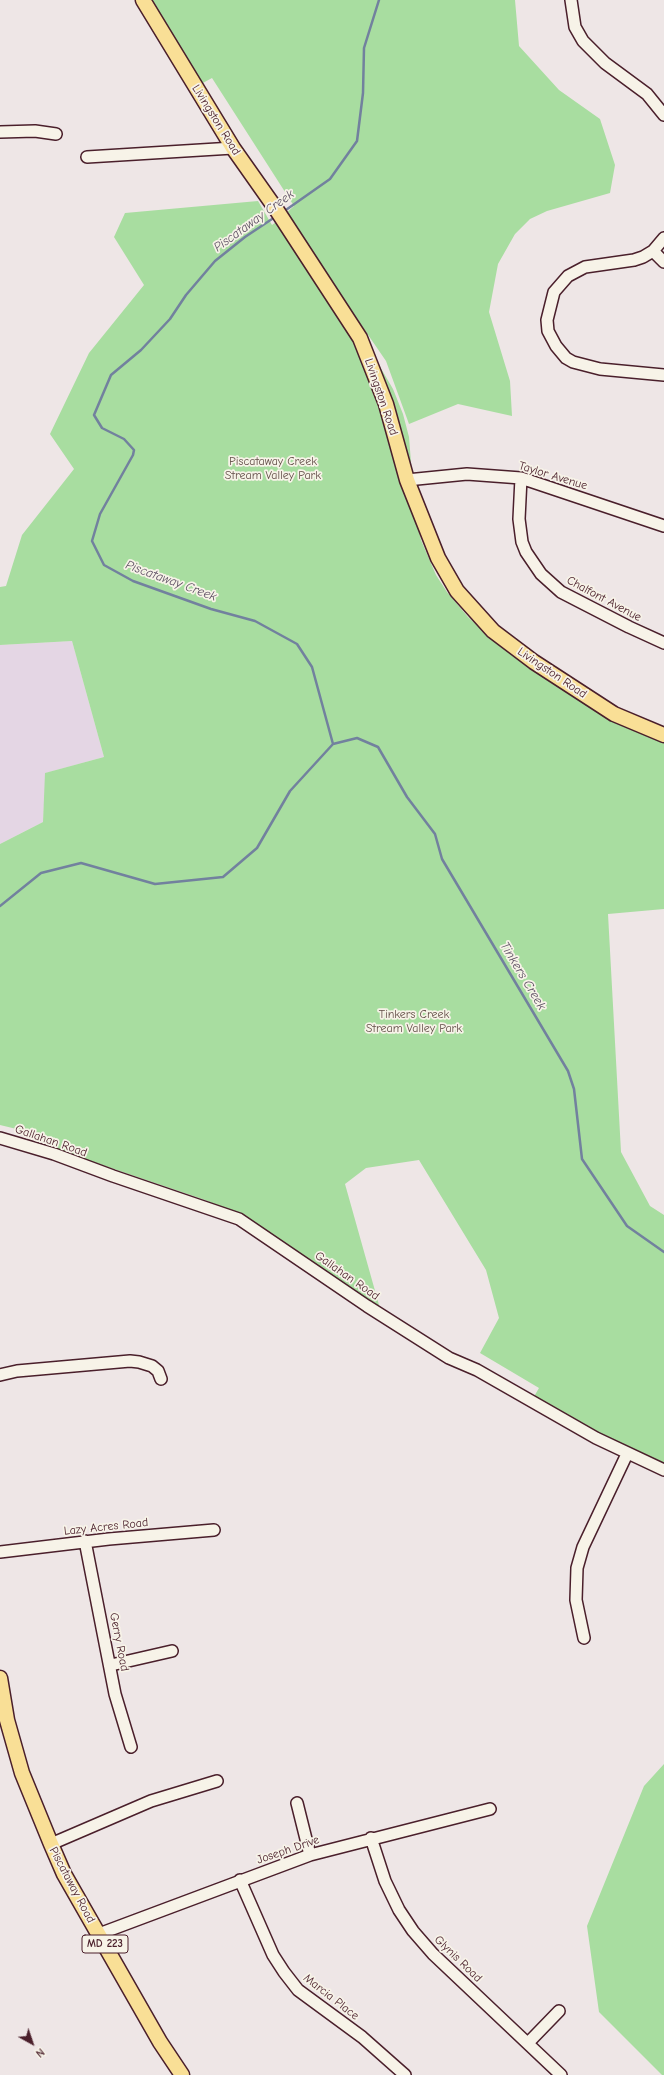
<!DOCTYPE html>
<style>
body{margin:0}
#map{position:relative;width:664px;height:2075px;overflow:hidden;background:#eee6e6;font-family:"Comic Neue",sans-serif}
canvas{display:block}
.north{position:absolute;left:12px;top:2023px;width:40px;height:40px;-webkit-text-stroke:3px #f7f3e8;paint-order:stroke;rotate:140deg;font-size:11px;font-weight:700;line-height:16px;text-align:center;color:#4a1f2b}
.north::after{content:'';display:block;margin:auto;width:14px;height:18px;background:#4a1f2b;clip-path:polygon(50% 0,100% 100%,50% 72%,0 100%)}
</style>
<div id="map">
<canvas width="664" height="2075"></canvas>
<div class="north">N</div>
</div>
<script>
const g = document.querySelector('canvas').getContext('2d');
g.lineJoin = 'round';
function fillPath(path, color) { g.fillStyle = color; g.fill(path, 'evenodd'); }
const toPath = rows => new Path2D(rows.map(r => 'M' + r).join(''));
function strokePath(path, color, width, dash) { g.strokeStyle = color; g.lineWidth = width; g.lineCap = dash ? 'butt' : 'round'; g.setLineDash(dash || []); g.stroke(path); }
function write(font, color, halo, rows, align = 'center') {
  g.font = font + ' "Comic Neue",sans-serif'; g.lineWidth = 3.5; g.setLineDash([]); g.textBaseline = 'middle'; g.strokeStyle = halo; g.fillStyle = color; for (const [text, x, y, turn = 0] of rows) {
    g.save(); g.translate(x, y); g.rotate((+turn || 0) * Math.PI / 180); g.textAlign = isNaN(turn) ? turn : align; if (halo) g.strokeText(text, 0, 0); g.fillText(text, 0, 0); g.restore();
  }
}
fillPath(toPath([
 [72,641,104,757,46,773,43,822,0,844,0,645]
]), '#e4d6e4');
fillPath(toPath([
 [152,0,515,0,519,46,559,90,600,119,615,165,610,193,547,211,530,219,515,234,498,264,489,312,510,381,512,416,458,404,409,424,386,361,285,214,294,206,212,78,201,84],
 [258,201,272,225,276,222,278,225,281,223,379,365,393,389,403,414,409,437,415,513,421,540,436,575,447,592,468,617,489,636,664,738,664,909,608,914,621,1152,650,1206,664,1215,664,1468,532,1400,539,1388,480,1353,499,1318,486,1270,419,1160,366,1168,345,1184,379,1305,378,1308,267,1231,233,1212,205,1200,55,1149,58,1139,0,1125,0,844,43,822,45,773,104,757,72,641,0,645,0,587,6,586,22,535,74,469,50,434,89,353,144,285,114,237,125,213],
 [664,1764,664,2075,662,2075,599,2012,587,1926,644,1786]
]), '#a8dda0');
strokePath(toPath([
 [283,212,330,179,357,141,363,93,364,48,379,0],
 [275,217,245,237,215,261,186,295,170,319,141,350,111,375,94,415,102,428,124,439,134,450,133,455,100,514,92,541,104,565,133,581,211,609,255,621,297,644,312,667,333,744],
 [333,744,357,738,378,747,407,797,435,834,442,859,568,1071,574,1089,582,1159,627,1226,664,1252],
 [0,906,41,873,81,863,155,884,223,877,257,848,290,791,333,744]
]), '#72819e', 2.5);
const minor = toPath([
 [571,0,575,27,583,41,605,63,647,94,664,115],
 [0,132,35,131,56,134],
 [87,157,233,148],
 [664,238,653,251,643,257,634,260,585,267,568,276,554,292,547,320,548,331,556,346,566,358,573,362,600,369,664,375],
 [653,251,664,262],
 [521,478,519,519,522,542,526,552,541,574,561,592,629,627,664,643],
 [407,480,467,474,521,478,664,526],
 [0,1138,54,1154,113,1176,239,1219,367,1306,449,1358,477,1370,596,1438,664,1470],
 [0,1375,17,1371,130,1361,139,1362,152,1366,158,1371,161,1379],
 [85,1541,115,1694,131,1747],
 [0,1552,109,1539,214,1530],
 [584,1638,576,1600,577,1568,583,1547,627,1454],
 [111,1665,172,1651],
 [297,1803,310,1855],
 [371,1838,385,1881,399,1910,413,1931,433,1954,561,2075],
 [51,1844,151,1801,217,1781],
 [240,1880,273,1955,284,1972,298,1990,362,2037,405,2075],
 [99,1934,310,1855,490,1809],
 [528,2043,559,2011]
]);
const major = toPath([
 [143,0,233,148,276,209,360,338,386,404,407,480,438,558,457,591,493,631,534,662,614,714,664,735],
 [0,1678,7,1720,22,1773,51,1844,64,1874,160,2042,182,2075]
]);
strokePath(minor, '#4a1f2b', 14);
strokePath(major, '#4a1f2b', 17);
strokePath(minor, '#f7f3e8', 11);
strokePath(major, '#f9df96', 14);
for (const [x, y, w] of [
 [105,1944,46]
]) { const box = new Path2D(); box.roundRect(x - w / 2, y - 9, w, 18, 3); g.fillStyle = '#f7f3e8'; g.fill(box); strokePath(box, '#4a1f2b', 1); }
write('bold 11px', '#4a1f2b', null, [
 ["MD 223",105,1944]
]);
write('12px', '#4a1f2b', '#f7f3e8', [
 ["Livingston Road",216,120,58],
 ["Livingston Road",381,397,71],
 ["Taylor Avenue",553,476,17],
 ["Chalfont Avenue",604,599,28],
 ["Livingston Road",552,673,34],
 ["Gallahan Road",51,1141,19],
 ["Gallahan Road",347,1276,35],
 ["Lazy Acres Road",106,1527,-6],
 ["Gerry Road",119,1642,79],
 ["Joseph Drive",288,1850,-19],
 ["Piscataway Road",72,1885,62],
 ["Glynis Road",458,1959,44],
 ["Marcia Place",331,1997,38]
]);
write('12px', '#624e48', '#f7f3e8', [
 ["Piscataway Creek",273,462],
 ["Stream Valley Park",273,476],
 ["Tinkers Creek",414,1015],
 ["Stream Valley Park",414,1029]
]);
write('italic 13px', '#5e5064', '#f7f3e8', [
 ["Piscataway Creek",254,221,-36],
 ["Piscataway Creek",171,581,20],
 ["Tinkers Creek",523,976,59]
]);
</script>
